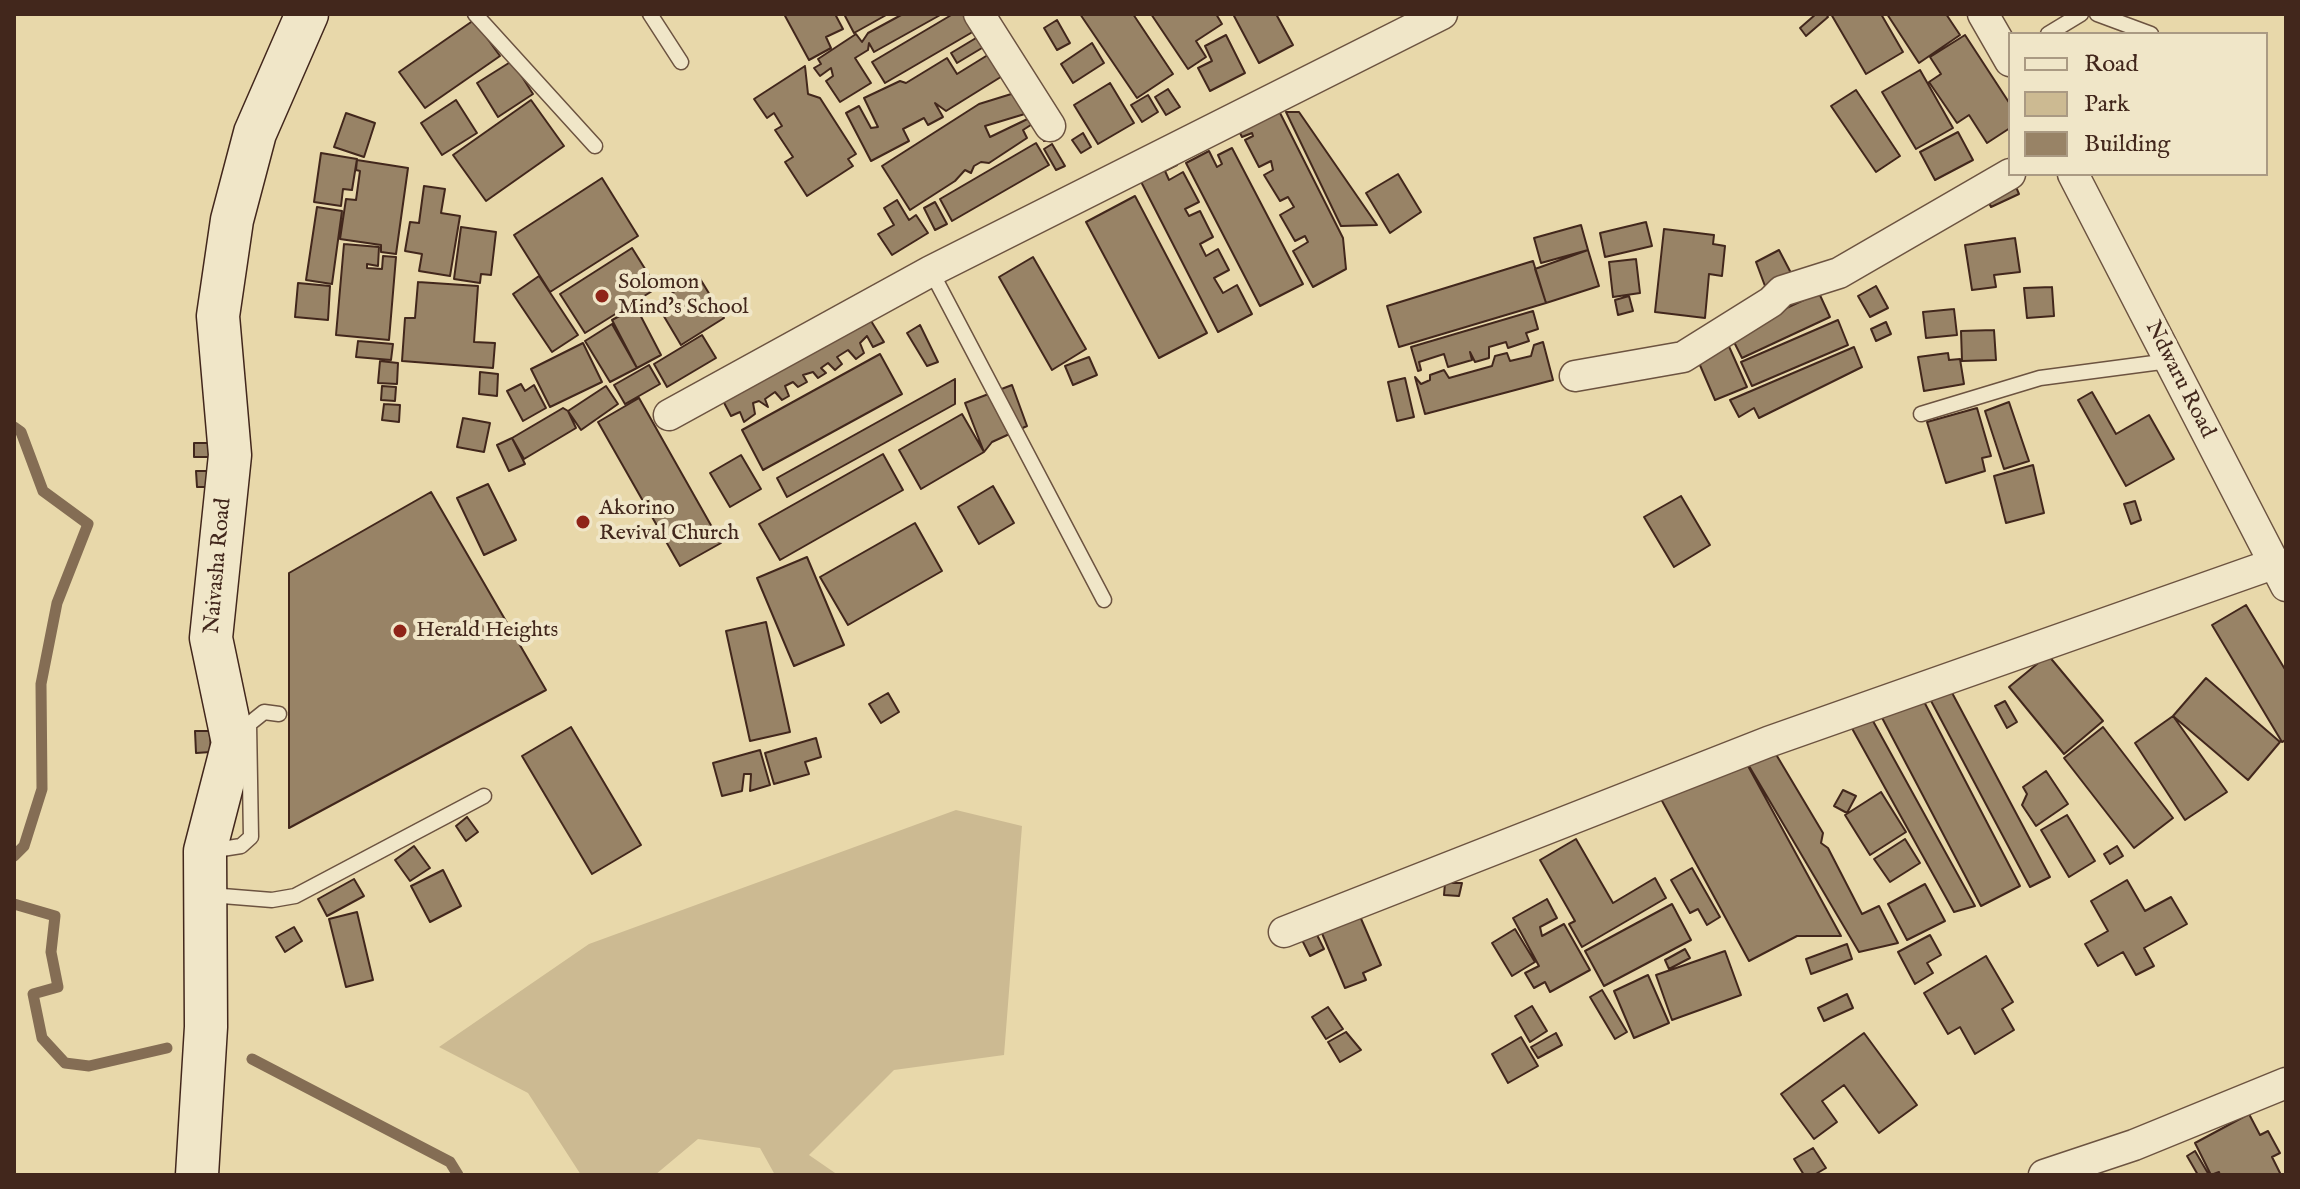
<!DOCTYPE html>
<style>
body{margin:0}
#map{position:relative;width:2300px;height:1189px;overflow:hidden;background:#e8d8aa;font-family:"IM FELL English",serif}
canvas{display:block}
.frame{position:absolute;inset:0;border:16px solid #42271c;pointer-events:none}
.legend{position:absolute;left:2008px;top:32px;width:260px;height:144px;box-sizing:border-box;background:#f0e6c8;border:2px solid #aa9a83;margin:0;padding:10px 14px;list-style:none;font-size:24px;color:#42271c}
.legend li{display:flex;align-items:center;gap:16px;height:40px}
.legend b{width:40px;border:2px solid #aa9a83}
</style>
<div id="map">
<canvas width="2300" height="1189"></canvas>
<div class="frame"></div>
<ul class="legend">
<li><b style="height:10px;background:#f0e6c8"></b>Road</li>
<li><b style="height:22px;background:#ccba92"></b>Park</li>
<li><b style="height:22px;background:#988366"></b>Building</li>
</ul>
</div>
<script>
const g = document.querySelector('canvas').getContext('2d');
g.lineJoin = 'round';
function fillPath(path, color) { g.fillStyle = color; g.fill(path, 'evenodd'); }
const toPath = rows => new Path2D(rows.map(r => 'M' + r).join(''));
function strokePath(path, color, width, dash) { g.strokeStyle = color; g.lineWidth = width; g.lineCap = dash ? 'butt' : 'round'; g.setLineDash(dash || []); g.stroke(path); }
function write(font, color, halo, rows, align = 'center') {
  g.font = font + ' "IM FELL English",serif'; g.lineWidth = 8; g.setLineDash([]); g.textBaseline = 'middle'; g.strokeStyle = halo; g.fillStyle = color; for (const [text, x, y, turn = 0] of rows) {
    g.save(); g.translate(x, y); g.rotate((+turn || 0) * Math.PI / 180); g.textAlign = isNaN(turn) ? turn : align; if (halo) g.strokeText(text, 0, 0); g.fillText(text, 0, 0); g.restore();
  }
}
fillPath(toPath([
 [956,810,1022,826,1004,1055,894,1070,809,1155,838,1175,775,1175,760,1148,698,1139,655,1175,581,1175,528,1093,439,1047,589,944]
]), '#ccba92');
strokePath(toPath([
 [14,427,21,432,43,491,88,524,57,603,41,684,42,789,24,846,14,856],
 [14,904,55,916,51,952,58,987,33,994,42,1038,65,1063,89,1066,167,1048],
 [252,1059,450,1162,458,1175]
]), '#846d54', 11);
const building = toPath([
 [784,14,835,14,843,29,826,37,831,48,809,60,784,14],
 [844,14,888,14,854,33,844,14],
 [903,14,942,14,874,52,869,43,868,50,855,58,871,83,840,102,826,81,833,76,831,68,820,76,814,68,821,64,818,59,856,34,862,42,868,33,903,14],
 [953,14,966,14,976,30,885,83,872,62,953,14],
 [1080,14,1133,14,1173,74,1137,98,1080,14],
 [1151,14,1216,14,1222,24,1196,41,1206,57,1188,69,1151,14],
 [1233,14,1276,14,1293,45,1259,63,1233,14],
 [1816,14,1826,14,1828,17,1806,36,1800,28,1816,14],
 [1831,14,1881,14,1903,52,1866,74,1831,14],
 [1887,14,1946,14,1960,35,1919,63,1887,14],
 [474,20,500,56,425,108,399,72,474,20],
 [1057,20,1070,43,1057,50,1044,28,1057,20],
 [981,35,987,45,957,63,951,53,981,35],
 [1226,35,1245,73,1210,91,1198,68,1212,61,1205,46,1226,35],
 [1965,35,2010,104,2010,128,1987,143,1969,115,1957,123,1929,82,1941,74,1930,57,1965,35],
 [1092,43,1104,63,1073,83,1061,64,1092,43],
 [991,53,1004,75,946,111,935,103,943,117,928,125,924,118,903,129,909,141,871,161,846,113,859,106,871,128,878,127,864,98,900,81,906,83,947,58,957,74,991,53],
 [512,61,533,94,498,117,477,83,512,61],
 [805,66,808,94,820,98,856,154,848,159,853,166,807,196,785,162,793,157,775,130,782,126,774,113,767,118,754,99,805,66],
 [1920,70,1953,128,1916,149,1882,92,1920,70],
 [1110,83,1134,123,1098,144,1074,105,1110,83],
 [1168,89,1180,107,1166,115,1155,97,1168,89],
 [1856,90,1900,156,1876,172,1831,106,1856,90],
 [1021,91,1028,113,985,126,990,137,1040,113,1053,140,1044,141,1034,123,1023,130,1027,138,989,163,981,162,974,166,971,173,965,170,955,181,910,210,882,166,979,104,1021,91],
 [1148,95,1158,112,1142,122,1131,105,1148,95],
 [1273,99,1343,238,1346,269,1313,287,1293,251,1308,242,1305,236,1295,241,1280,215,1294,207,1288,197,1280,201,1264,175,1273,170,1271,161,1259,167,1245,140,1253,136,1252,133,1242,137,1233,119,1273,99],
 [456,100,477,133,442,155,421,123,456,100],
 [531,100,564,146,486,201,453,155,531,100],
 [1286,112,1299,112,1377,225,1341,226,1286,112],
 [346,113,375,123,364,157,334,147,346,113],
 [1958,132,1973,160,1935,180,1920,152,1958,132],
 [1083,133,1091,147,1081,153,1072,140,1083,133],
 [1036,143,1049,165,952,221,940,199,1036,143],
 [1052,144,1065,166,1056,170,1044,149,1052,144],
 [1232,148,1303,284,1260,306,1186,163,1209,151,1217,167,1222,164,1218,155,1232,148],
 [321,153,357,159,352,190,343,189,341,206,314,202,321,153],
 [1172,154,1177,165,1165,171,1169,180,1183,172,1199,202,1185,209,1189,216,1200,211,1213,237,1200,244,1206,256,1218,249,1229,270,1214,278,1223,293,1237,285,1252,314,1218,332,1136,172,1172,154],
 [357,160,408,168,396,254,381,252,381,245,340,239,346,199,356,200,360,171,356,170,357,160],
 [1398,174,1421,212,1390,233,1366,193,1398,174],
 [602,178,638,236,550,292,514,235,602,178],
 [2013,180,2019,194,1991,207,1984,192,2013,180],
 [424,186,445,189,441,213,460,216,450,276,419,271,422,254,405,251,410,222,419,223,424,186],
 [1135,196,1207,333,1159,358,1086,222,1135,196],
 [897,200,909,220,916,215,928,233,892,255,878,234,894,225,884,208,897,200],
 [935,202,947,224,935,230,924,208,935,202],
 [317,207,342,211,332,284,306,280,317,207],
 [1646,222,1652,246,1605,257,1600,233,1646,222],
 [1581,225,1588,250,1541,263,1534,238,1581,225],
 [461,227,496,232,491,275,481,274,480,283,454,279,461,227],
 [1664,229,1714,235,1713,244,1725,246,1722,276,1709,274,1705,318,1655,312,1664,229],
 [2015,238,2020,272,1994,275,1996,287,1972,290,1965,245,2015,238],
 [344,244,379,247,378,266,367,264,367,268,382,269,383,256,396,257,389,340,336,335,344,244],
 [632,248,657,288,585,333,560,294,632,248],
 [1588,250,1599,286,1546,303,1535,269,1588,250],
 [1779,250,1791,273,1765,286,1756,262,1779,250],
 [1033,257,1086,349,1052,370,999,277,1033,257],
 [1636,259,1640,293,1613,297,1609,262,1636,259],
 [1533,261,1546,303,1399,347,1387,306,1533,261],
 [539,276,578,335,552,352,513,294,539,276],
 [699,277,724,318,681,345,656,303,699,277],
 [418,282,478,286,474,342,495,343,493,368,402,361,405,318,415,318,418,282],
 [298,283,330,286,328,320,295,317,298,283],
 [1876,286,1888,308,1870,317,1858,296,1876,286],
 [2052,287,2054,316,2027,318,2024,288,2052,287],
 [1819,293,1830,317,1742,358,1730,334,1819,293],
 [1629,296,1633,311,1618,315,1615,300,1629,296],
 [636,307,661,355,637,368,612,320,636,307],
 [1954,309,1957,335,1926,338,1923,312,1954,309],
 [1533,311,1538,329,1526,333,1529,341,1508,348,1506,342,1489,347,1489,358,1475,362,1470,352,1472,360,1448,367,1444,354,1419,362,1421,370,1418,371,1411,347,1533,311],
 [868,316,884,342,873,347,867,336,860,343,864,353,856,359,848,350,837,357,842,364,835,370,828,363,821,368,826,373,818,378,813,372,803,375,807,382,798,387,793,382,785,386,789,396,782,400,775,392,765,399,768,407,759,401,753,403,755,414,744,422,740,412,731,416,721,397,868,316],
 [1838,320,1848,345,1752,386,1741,362,1838,320],
 [1886,322,1891,334,1876,341,1871,329,1886,322],
 [612,324,637,368,610,382,585,341,612,324],
 [920,325,938,362,927,366,907,333,920,325],
 [1994,330,1996,360,1962,361,1961,331,1994,330],
 [702,335,716,358,667,387,654,364,702,335],
 [358,341,393,344,391,360,356,357,358,341],
 [1543,342,1553,380,1425,414,1415,377,1421,384,1430,380,1430,375,1444,370,1449,378,1492,366,1495,356,1507,353,1510,361,1531,356,1534,345,1543,342],
 [1727,342,1747,387,1715,400,1696,356,1727,342],
 [583,343,602,382,550,407,531,369,583,343],
 [1854,347,1862,367,1759,418,1754,408,1739,417,1730,400,1854,347],
 [1948,353,1949,360,1960,359,1964,384,1924,391,1918,357,1948,353],
 [880,354,902,394,763,470,742,430,880,354],
 [1089,357,1097,375,1073,385,1065,366,1089,357],
 [380,361,398,363,397,384,378,383,380,361],
 [649,365,660,384,625,404,614,385,649,365],
 [480,372,498,374,497,396,479,394,480,372],
 [1405,378,1414,417,1397,421,1388,382,1405,378],
 [955,379,955,404,787,497,777,478,955,379],
 [521,384,525,391,534,385,546,408,523,421,507,391,521,384],
 [1012,385,1027,426,992,442,984,452,965,403,1012,385],
 [382,386,396,387,395,401,381,400,382,386],
 [606,386,618,404,581,430,568,411,606,386],
 [2092,392,2116,434,2149,415,2174,459,2126,486,2078,400,2092,392],
 [639,398,721,543,680,566,598,422,639,398],
 [2009,402,2029,461,2004,469,1985,411,2009,402],
 [384,404,400,405,399,422,382,420,384,404],
 [563,408,568,411,576,428,524,459,512,438,563,408],
 [1977,408,1991,456,1982,458,1985,471,1946,483,1927,422,1977,408],
 [962,414,984,452,921,489,899,450,962,414],
 [463,418,490,423,484,452,457,447,463,418],
 [512,438,525,464,509,471,497,445,512,438],
 [194,443,211,443,211,457,194,457,194,443],
 [883,454,903,490,780,560,759,524,883,454],
 [741,455,761,489,730,507,710,473,741,455],
 [2033,465,2044,513,2006,523,1994,476,2033,465],
 [196,471,209,471,210,487,197,487,196,471],
 [488,484,516,540,484,555,457,498,488,484],
 [993,486,1014,523,979,544,958,507,993,486],
 [431,492,546,690,289,828,289,573,431,492],
 [1681,496,1710,545,1674,567,1644,517,1681,496],
 [2135,501,2141,520,2131,524,2124,504,2135,501],
 [915,523,942,571,848,625,820,577,915,523],
 [807,557,844,645,794,666,757,578,807,557],
 [2246,605,2286,671,2286,740,2282,742,2212,625,2246,605],
 [766,622,790,732,750,741,726,631,766,622],
 [2048,655,2103,721,2064,754,2009,687,2048,655],
 [2206,678,2280,742,2248,780,2173,716,2206,678],
 [1950,689,2050,877,2030,887,1930,699,1950,689],
 [1919,692,2020,886,1981,906,1879,712,1919,692],
 [888,693,899,712,881,723,869,704,888,693],
 [2005,701,2017,722,2007,728,1995,706,2005,701],
 [1868,712,1975,906,1954,912,1849,723,1868,712],
 [2173,716,2227,792,2185,820,2135,743,2173,716],
 [571,727,641,845,592,874,522,756,571,727],
 [2103,727,2173,818,2134,848,2064,758,2103,727],
 [195,731,210,731,211,752,196,753,195,731],
 [816,738,821,757,805,762,809,774,774,784,765,753,816,738],
 [760,750,770,785,750,791,751,774,744,774,742,791,722,796,713,763,760,750],
 [1774,751,1823,833,1821,843,1828,848,1862,914,1879,906,1898,943,1859,952,1749,766,1774,751],
 [1742,755,1841,936,1797,936,1749,961,1661,799,1742,755],
 [2046,771,2068,804,2036,826,2022,805,2027,794,2023,787,2046,771],
 [1843,790,1856,796,1847,813,1834,806,1843,790],
 [1881,792,1906,832,1870,855,1845,815,1881,792],
 [2067,815,2095,861,2069,877,2041,830,2067,815],
 [467,817,478,832,466,841,456,826,467,817],
 [1576,839,1613,903,1655,878,1666,898,1582,947,1569,924,1575,921,1540,860,1576,839],
 [1905,839,1920,863,1890,882,1874,859,1905,839],
 [414,846,430,868,410,881,395,860,414,846],
 [2117,846,2123,856,2110,864,2104,854,2117,846],
 [1692,868,1720,917,1707,925,1698,909,1690,913,1671,880,1692,868],
 [443,870,461,906,430,922,411,886,443,870],
 [354,879,364,896,327,916,318,899,354,879],
 [2127,880,2145,911,2171,897,2187,924,2144,948,2154,966,2136,975,2123,952,2098,966,2085,944,2108,931,2091,901,2127,880],
 [1445,883,1462,883,1459,896,1444,895,1445,883],
 [1925,884,1945,921,1907,940,1888,904,1925,884],
 [1547,899,1557,918,1540,927,1542,936,1564,924,1590,970,1550,992,1545,982,1534,988,1525,973,1539,966,1513,918,1547,899],
 [1672,904,1691,940,1604,986,1585,951,1672,904],
 [357,912,373,980,346,987,329,919,357,912],
 [1359,914,1381,965,1363,973,1366,980,1345,988,1321,931,1359,914],
 [294,927,302,941,285,952,276,937,294,927],
 [1515,929,1535,962,1512,976,1492,943,1515,929],
 [1316,933,1324,949,1310,956,1302,940,1316,933],
 [1930,935,1941,955,1927,963,1933,973,1915,984,1898,952,1930,935],
 [1847,944,1852,959,1811,974,1806,959,1847,944],
 [1685,949,1690,958,1669,969,1665,960,1685,949],
 [1725,951,1741,995,1672,1020,1656,975,1725,951],
 [1986,956,2013,1002,2002,1009,2014,1030,1975,1054,1960,1027,1948,1034,1924,993,1986,956],
 [1648,975,1669,1023,1634,1038,1614,991,1648,975],
 [1602,990,1627,1032,1615,1039,1590,997,1602,990],
 [1847,994,1853,1008,1824,1021,1818,1008,1847,994],
 [1532,1006,1547,1031,1530,1042,1515,1016,1532,1006],
 [1328,1007,1343,1029,1326,1039,1312,1017,1328,1007],
 [1346,1032,1361,1050,1340,1062,1328,1042,1346,1032],
 [1556,1033,1562,1045,1538,1058,1531,1047,1556,1033],
 [1864,1033,1917,1105,1879,1133,1844,1085,1822,1101,1837,1122,1814,1139,1781,1094,1864,1033],
 [1521,1037,1538,1066,1508,1083,1492,1054,1521,1037],
 [2249,1114,2260,1135,2268,1131,2280,1153,2272,1157,2281,1175,2220,1175,2219,1172,2211,1175,2195,1143,2249,1114],
 [1813,1148,1826,1168,1814,1175,1804,1175,1794,1159,1813,1148],
 [2195,1151,2209,1175,2198,1175,2187,1156,2195,1151]
]);
fillPath(building, '#988366');
strokePath(building, '#42271c', 2);
const lane = toPath([
 [475,14,595,146],
 [650,14,681,62],
 [2097,14,2151,34],
 [2048,34,2081,14],
 [931,271,1104,600],
 [1921,414,2040,378,2169,361],
 [209,851,241,846,251,837,249,724,264,712,279,714],
 [210,895,272,900,295,896,484,796]
]);
const street = toPath([
 [979,14,1050,126],
 [1983,14,2010,61],
 [2073,174,2286,586],
 [1575,376,1683,357,1771,302,1782,291,1839,273,2010,174],
 [669,415,931,271,1442,14],
 [1284,932,1768,742,2273,564],
 [2044,1175,2134,1145,2286,1083]
]);
const secondary = toPath([
 [197,1175,206,1027,205,851,233,743,211,638,230,455,218,316,232,220,255,133,307,14]
]);
strokePath(lane, '#6c5340', 17);
strokePath(street, '#6c5340', 33);
strokePath(secondary, '#42271c', 45);
strokePath(lane, '#f0e6c8', 14);
strokePath(street, '#f0e6c8', 30);
strokePath(secondary, '#f0e6c8', 42);
for (const [x, y, r, color] of [
 [602,296,8,"#8f2418"],
 [583,522,8,"#8f2418"],
 [400,631,8,"#8f2418"]
]) { const dot = new Path2D(); dot.arc(x, y, r, 0, 2 * Math.PI); g.fillStyle = color; g.fill(dot); strokePath(dot, '#f0e6c8', 3); }
write('22px', '#42271c', '#f0e6c8', [
 ["Solomon",618,283],
 ["Mind's School",618,308],
 ["Akorino",599,509],
 ["Revival Church",599,534],
 ["Herald Heights",416,631]
], 'left');
write('22px', '#42271c', '#f0e6c8', [
 ["Ndwaru Road",2179,380,63],
 ["Naivasha Road",219,566,-85]
]);
</script>
